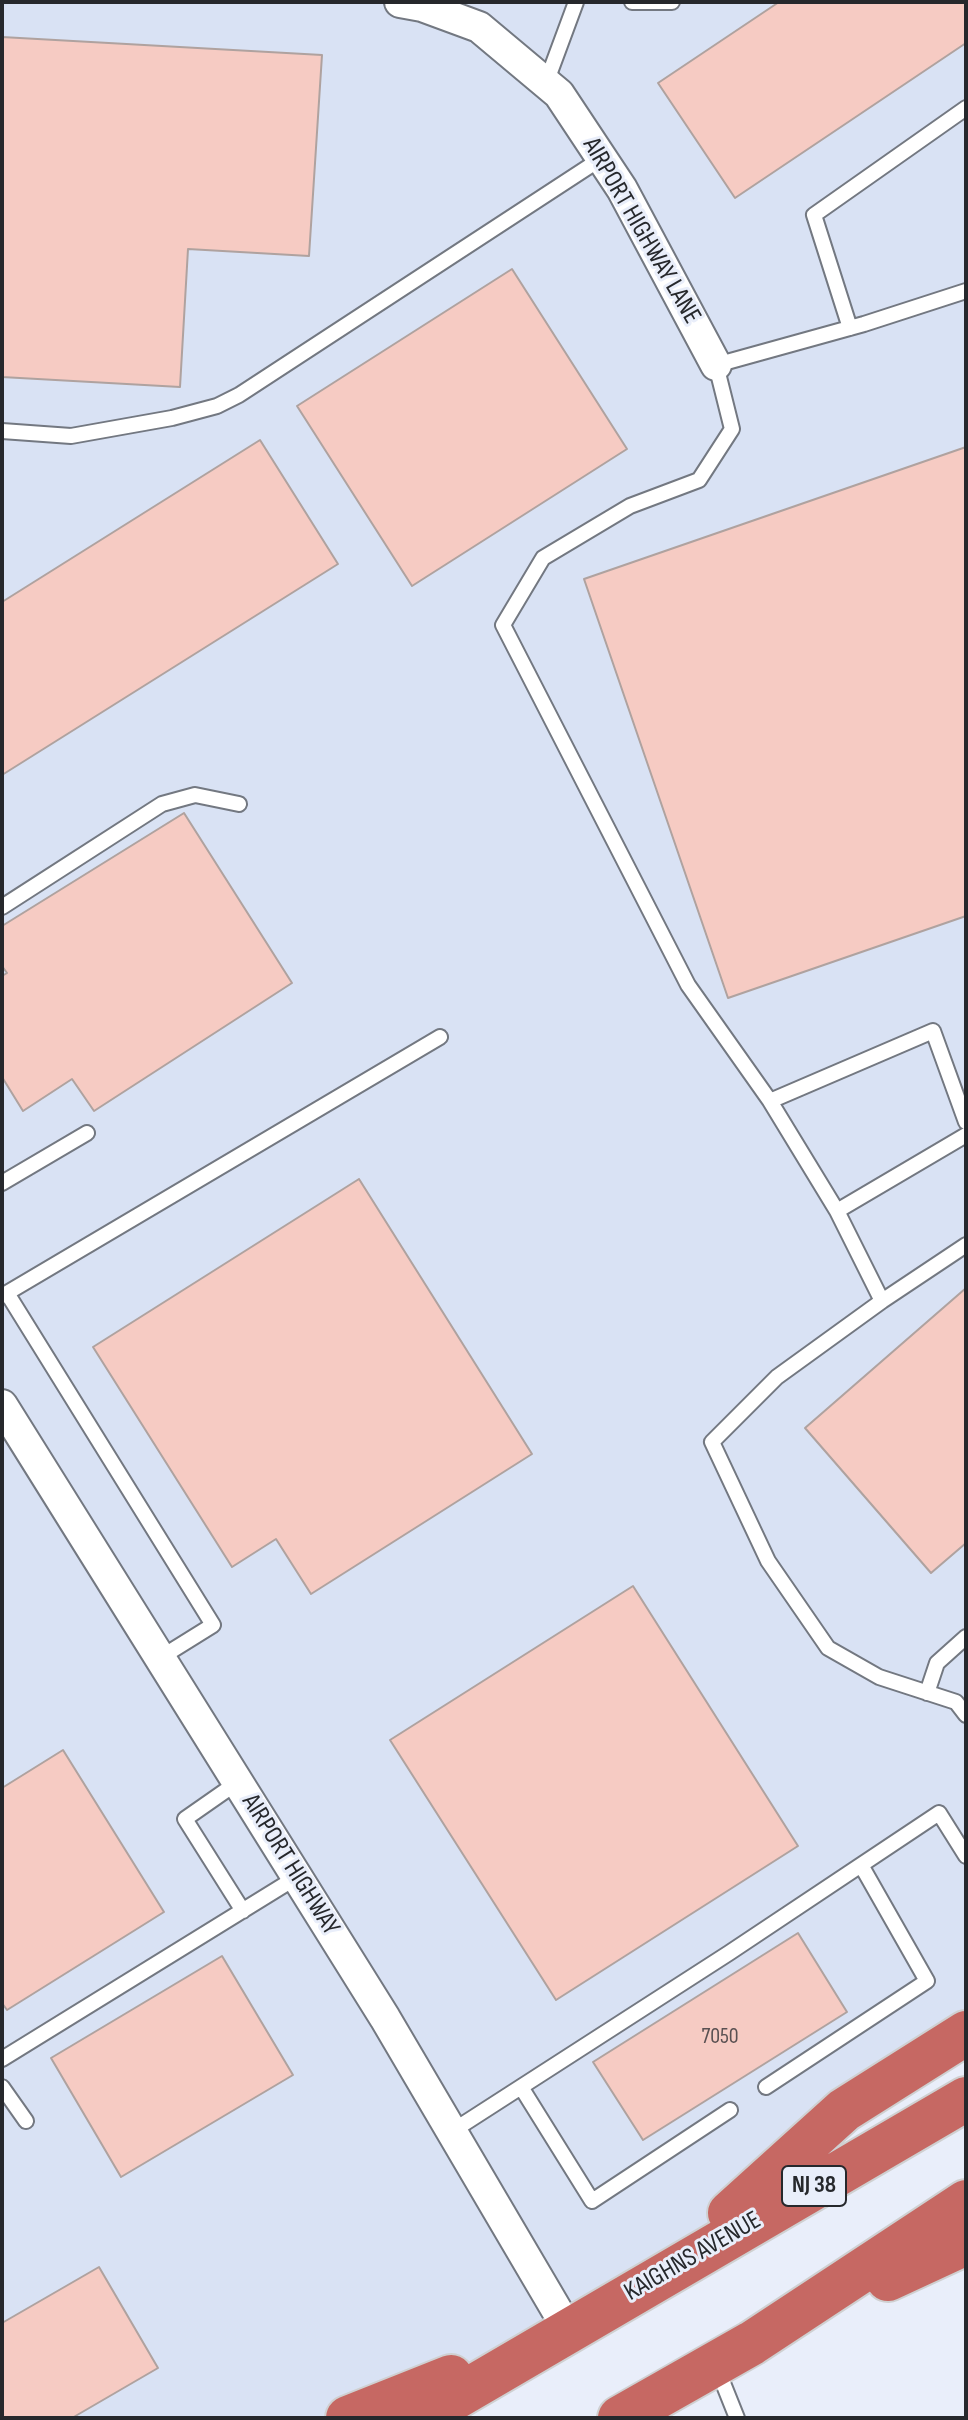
<!DOCTYPE html>
<style>
body{margin:0}
#map{position:relative;width:968px;height:2420px;overflow:hidden;background:#e9eefa;font-family:"Sofia Sans Condensed",sans-serif}
canvas{display:block}
.frame{position:absolute;inset:0;border:4px solid #26282c;pointer-events:none}
</style>
<div id="map">
<canvas width="968" height="2420"></canvas>
<div class="frame"></div>
</div>
<script>
const g = document.querySelector('canvas').getContext('2d');
g.lineJoin = 'round';
function fillPath(path, color) { g.fillStyle = color; g.fill(path, 'evenodd'); }
const toPath = rows => new Path2D(rows.map(r => 'M' + r).join(''));
function strokePath(path, color, width, dash) { g.strokeStyle = color; g.lineWidth = width; g.lineCap = dash ? 'butt' : 'round'; g.setLineDash(dash || []); g.stroke(path); }
function write(font, color, halo, rows, align = 'center') {
  g.font = font + ' "Sofia Sans Condensed",sans-serif'; g.lineWidth = 6; g.setLineDash([]); g.textBaseline = 'middle'; g.strokeStyle = halo; g.fillStyle = color; for (const [text, x, y, turn = 0] of rows) {
    g.save(); g.translate(x, y); g.rotate((+turn || 0) * Math.PI / 180); g.textAlign = isNaN(turn) ? turn : align; if (halo) g.strokeText(text, 0, 0); g.fillText(text, 0, 0); g.restore();
  }
}
fillPath(toPath([
 [2,2,966,2,966,2033,663,2274,569,2331,348,2418,2,2418]
]), '#d9e2f4');
const building = toPath([
 [779,2,966,2,966,43,735,198,658,83,779,2],
 [2,37,322,55,309,256,188,249,180,387,2,377,2,37],
 [512,269,627,449,412,586,297,406,512,269],
 [260,440,338,564,2,775,2,602,260,440],
 [966,447,966,916,728,998,584,579,966,447],
 [184,813,292,983,94,1111,72,1079,23,1111,2,1077,2,976,7,973,2,966,2,926,184,813],
 [359,1179,532,1454,311,1594,276,1539,232,1567,93,1347,359,1179],
 [966,1288,966,1543,931,1573,805,1428,966,1288],
 [633,1586,798,1846,556,2000,390,1740,633,1586],
 [63,1750,164,1912,7,2010,2,2003,2,1788,63,1750],
 [798,1933,847,2012,643,2140,593,2062,798,1933],
 [222,1956,293,2075,121,2177,51,2058,222,1956],
 [99,2267,158,2368,72,2418,2,2418,2,2323,99,2267]
]);
fillPath(building, '#f6cbc3');
strokePath(building, '#afa29f', 2);
const lane = toPath([
 [632,2,672,2],
 [546,83,576,2],
 [850,328,814,215,966,108],
 [2,431,71,436,172,418,217,406,239,395,602,158],
 [2,907,162,804,195,795,239,804],
 [770,1101,933,1031,966,1122],
 [2,1183,87,1133],
 [837,1211,966,1135],
 [966,1245,882,1301,777,1377,712,1442,768,1561,828,1648,879,1677,956,1702,966,1715],
 [7,1293,440,1037],
 [2,1296,7,1293,213,1625,160,1658],
 [882,1301,837,1211,770,1101,688,985,503,625,543,558,630,506,699,480,732,429,716,365,864,324,966,291],
 [927,1693,937,1663,966,1637],
 [238,1782,185,1819,243,1911],
 [2,2059,297,1877],
 [2,2087,26,2121],
 [521,2087,592,2201,730,2110],
 [766,2087,927,1981,861,1865],
 [451,2132,729,1953,939,1813,966,1856],
 [717,2368,737,2418]
]);
const street = toPath([
 [400,2,422,6,479,27,559,94,622,189,716,365],
 [2,1405,385,2018,569,2331]
]);
const highway = toPath([
 [730,2213,844,2110,966,2033],
 [888,2279,966,2243],
 [348,2418,451,2377],
 [420,2418,966,2099],
 [620,2418,752,2343,966,2202]
]);
strokePath(lane, '#737881', 18);
strokePath(street, '#737881', 34);
strokePath(highway, '#cfd0d1', 48);
strokePath(lane, '#fff', 14);
strokePath(street, '#fff', 30);
strokePath(highway, '#c66863', 44);
write('22px', '#5a5152', null, [
 ["7050",720,2037]
]);
for (const [x, y, w] of [
 [814,2186,64]
]) { const box = new Path2D(); box.roundRect(x - w / 2, y - 20, w, 40, 6); g.fillStyle = '#e9eefa'; g.fill(box); strokePath(box, '#26282c', 2); }
write('bold 24px', '#26282c', null, [
 ["NJ 38",814,2186]
]);
write('26px', '#26282c', '#e9eefa', [
 ["AIRPORT HIGHWAY LANE",641,231,60],
 ["AIRPORT HIGHWAY",290,1865,58],
 ["KAIGHNS AVENUE",693,2257,-30]
]);
</script>
